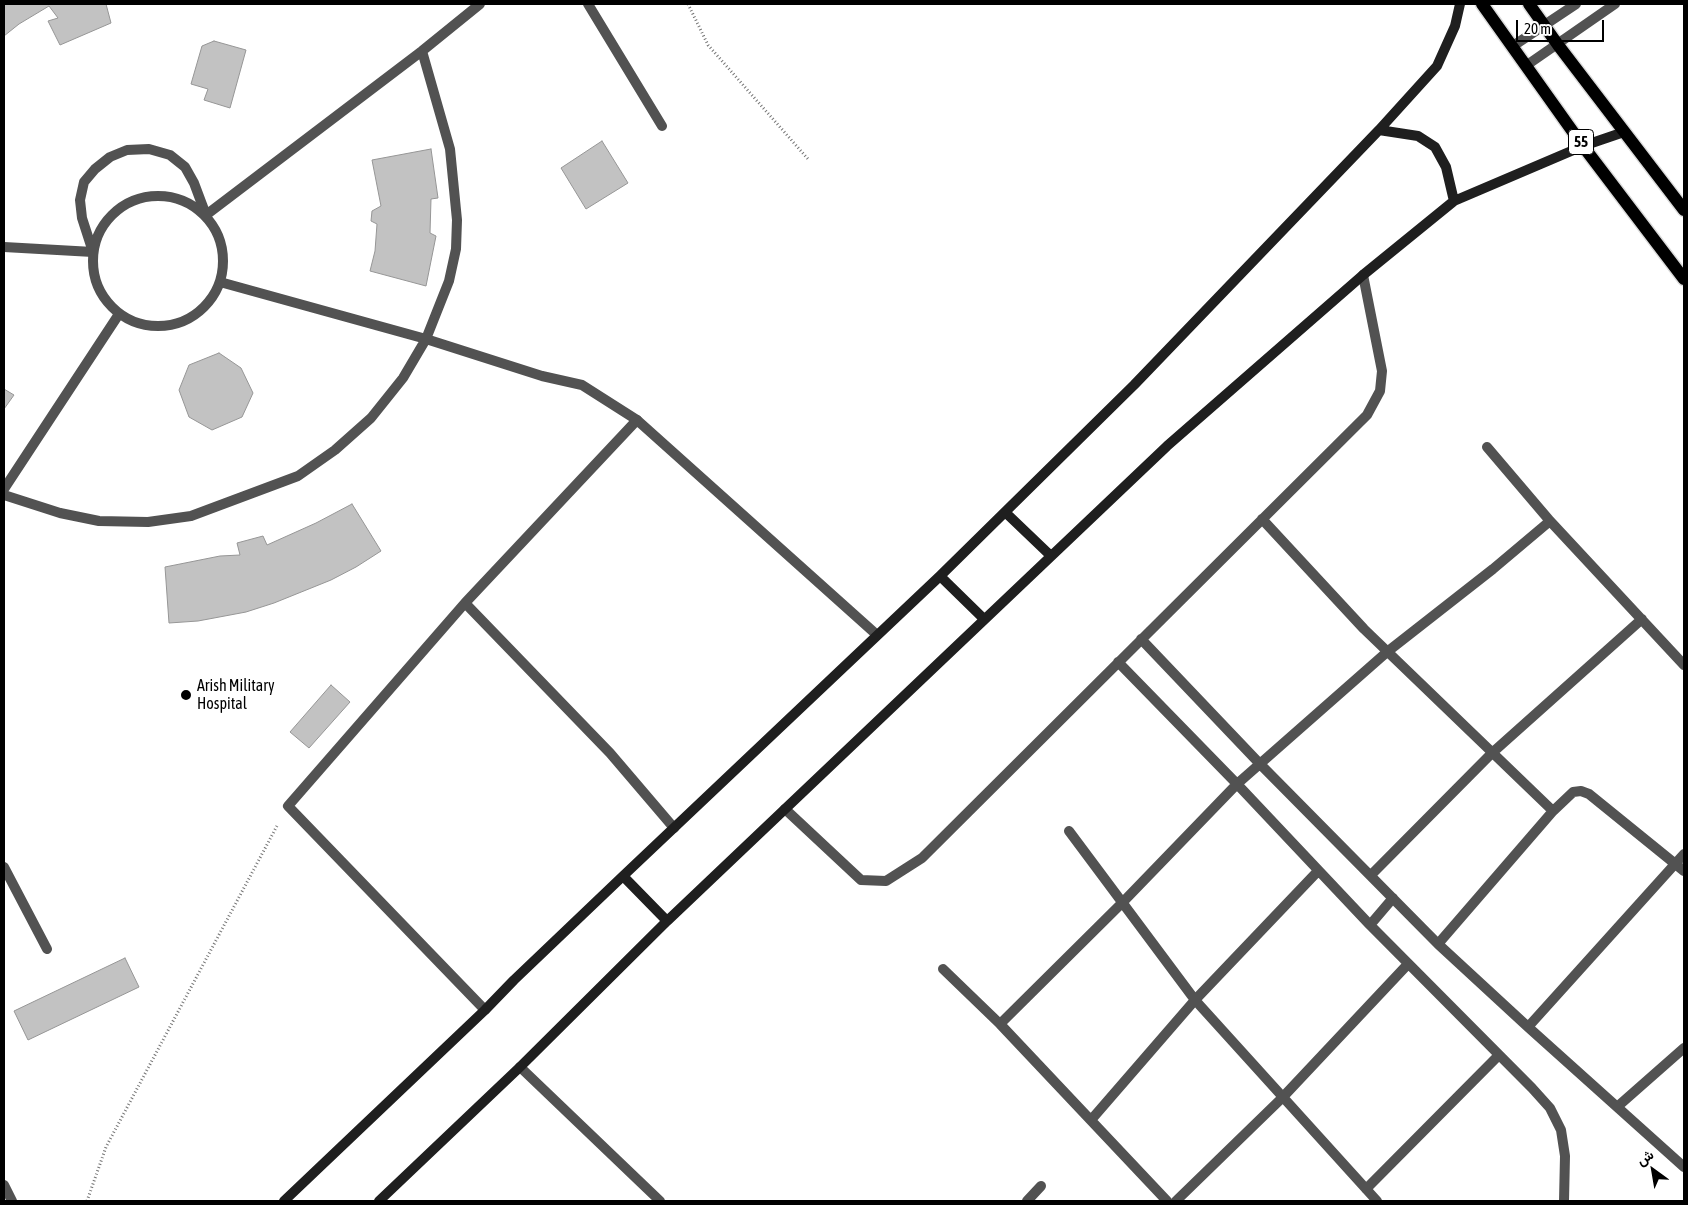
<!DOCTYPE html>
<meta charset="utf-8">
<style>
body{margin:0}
#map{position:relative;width:1688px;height:1205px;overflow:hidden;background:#fff;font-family:"Asap Condensed",Vazirmatn,sans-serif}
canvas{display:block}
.frame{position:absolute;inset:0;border:5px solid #000;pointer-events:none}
.north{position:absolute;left:1628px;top:1145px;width:50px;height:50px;-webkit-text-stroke:4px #fff;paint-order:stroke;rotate:328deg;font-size:14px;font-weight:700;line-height:20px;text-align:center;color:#000}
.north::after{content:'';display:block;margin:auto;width:18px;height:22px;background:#000;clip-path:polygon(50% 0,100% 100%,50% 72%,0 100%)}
.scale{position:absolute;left:1516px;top:20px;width:88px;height:22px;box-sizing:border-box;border:2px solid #000;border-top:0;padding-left:6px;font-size:15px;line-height:18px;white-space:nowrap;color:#000;-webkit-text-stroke:4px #fff;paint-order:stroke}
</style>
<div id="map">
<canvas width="1688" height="1205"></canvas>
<div class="frame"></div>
<div class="north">ش</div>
<div class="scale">20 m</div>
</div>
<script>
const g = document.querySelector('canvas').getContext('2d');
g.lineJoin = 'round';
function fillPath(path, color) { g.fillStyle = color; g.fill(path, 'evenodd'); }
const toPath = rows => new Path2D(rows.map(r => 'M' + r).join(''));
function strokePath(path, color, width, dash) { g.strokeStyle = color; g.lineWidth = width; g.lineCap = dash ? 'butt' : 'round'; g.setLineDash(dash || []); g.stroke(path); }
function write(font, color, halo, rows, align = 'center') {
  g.font = font + ' "Asap Condensed",sans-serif'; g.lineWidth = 5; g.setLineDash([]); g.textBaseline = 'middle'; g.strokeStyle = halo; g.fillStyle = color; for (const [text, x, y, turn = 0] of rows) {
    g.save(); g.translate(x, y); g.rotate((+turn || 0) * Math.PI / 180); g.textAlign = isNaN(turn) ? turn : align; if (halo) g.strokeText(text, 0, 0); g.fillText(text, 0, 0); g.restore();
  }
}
const building = toPath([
 [4,4,106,4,111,23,60,45,48,21,58,18,49,6,19,24,4,36,4,4],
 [214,41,246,50,230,108,204,100,208,89,191,84,202,46,214,41],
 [602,141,628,183,586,209,561,168,602,141],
 [431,149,438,198,431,199,430,233,436,236,426,286,370,271,375,251,377,224,371,221,372,211,381,206,372,160,431,149],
 [219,353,241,368,253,393,242,417,212,430,189,417,179,390,189,365,219,353],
 [4,389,14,395,4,409,4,389],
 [352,504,381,551,356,567,331,580,274,603,246,612,198,621,169,623,165,567,220,556,240,555,237,543,263,536,267,545,316,523,352,504],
 [331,685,350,702,309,748,290,732,331,685],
 [125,958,139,987,28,1040,14,1011,125,958]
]);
fillPath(building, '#c2c2c2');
strokePath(building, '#969696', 1);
const primary = toPath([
 [1482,4,1583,146,1684,279],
 [1529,4,1558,45,1684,210]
]);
strokePath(primary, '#dbdbdb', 15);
strokePath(toPath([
 [688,4,708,45,808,159],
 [87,1201,106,1147,278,824]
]), '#747474', 3, [1, 2.5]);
strokePath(toPath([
 [588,4,662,126],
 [1513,46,1576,4],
 [1527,65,1615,4],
 '93 261a65 65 0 1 1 130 0a65 65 0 1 1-130 0Z',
 [4,247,93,252,82,218,80,200,84,182,95,169,110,157,127,150,149,149,170,155,185,167,194,183,206,215,422,51,480,4],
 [220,282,426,339,542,376,582,385,637,420],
 [4,489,119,314],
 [4,495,60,513,99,521,148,522,191,516,298,476,335,450,371,418,403,378,426,339,449,281,456,249,457,220,450,149,422,51],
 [4,867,47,949]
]), '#525252', 10);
strokePath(toPath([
 [1487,447,1550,521,1684,665],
 [1262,519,1364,629,1553,811],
 [465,603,610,753,674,828],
 [1141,639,1260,764,1438,944,1528,1027,1684,1167],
 [1118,662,1237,784,1370,925,1532,1088,1550,1108,1561,1130,1565,1156,1564,1201],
 [785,809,861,880,886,881,922,858,1367,415,1380,391,1382,371,1363,275],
 [1069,831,1195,1000,1377,1201],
 [1371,875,1492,753,1642,619],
 [1370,925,1393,898],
 [1438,944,1553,811,1573,792,1581,791,1589,794,1684,871],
 [943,969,1000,1024,1167,1201],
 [485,1010,288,806,465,603,637,420,877,635],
 [1000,1024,1122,903,1237,784,1387,652,1493,569,1550,521],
 [1528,1027,1684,854],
 [520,1067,660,1201],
 [1617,1107,1684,1048],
 [1091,1120,1195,1000,1318,871],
 [4,1185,12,1201],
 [1366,1189,1499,1055],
 [1027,1201,1041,1186],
 [1176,1201,1282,1098,1408,964]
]), '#525252', 10);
strokePath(toPath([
 [1379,130,1418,136,1435,147,1446,167,1454,201],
 [1005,512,1051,556],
 [940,576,984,619],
 [623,876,667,921],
 [284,1201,485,1010,514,980,623,876,940,576,1134,385,1379,130,1437,66,1455,26,1460,4],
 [379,1201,520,1067,667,921,1167,446,1363,275,1454,201,1583,146,1624,132]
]), '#1f1f1f', 10);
strokePath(primary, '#000', 12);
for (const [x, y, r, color] of [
 [186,695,6,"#000"]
]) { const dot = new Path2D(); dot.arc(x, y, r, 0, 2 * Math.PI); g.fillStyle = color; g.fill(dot); strokePath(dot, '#fff', 2); }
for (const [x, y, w] of [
 [1581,142,25]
]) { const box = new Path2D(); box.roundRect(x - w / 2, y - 12.5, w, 25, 4); g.fillStyle = '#fff'; g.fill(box); strokePath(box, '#000', 1); }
write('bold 15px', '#000', null, [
 ["55",1581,142]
]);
write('16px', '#000', '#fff', [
 ["Arish Military",197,686],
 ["Hospital",197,704]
], 'left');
</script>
